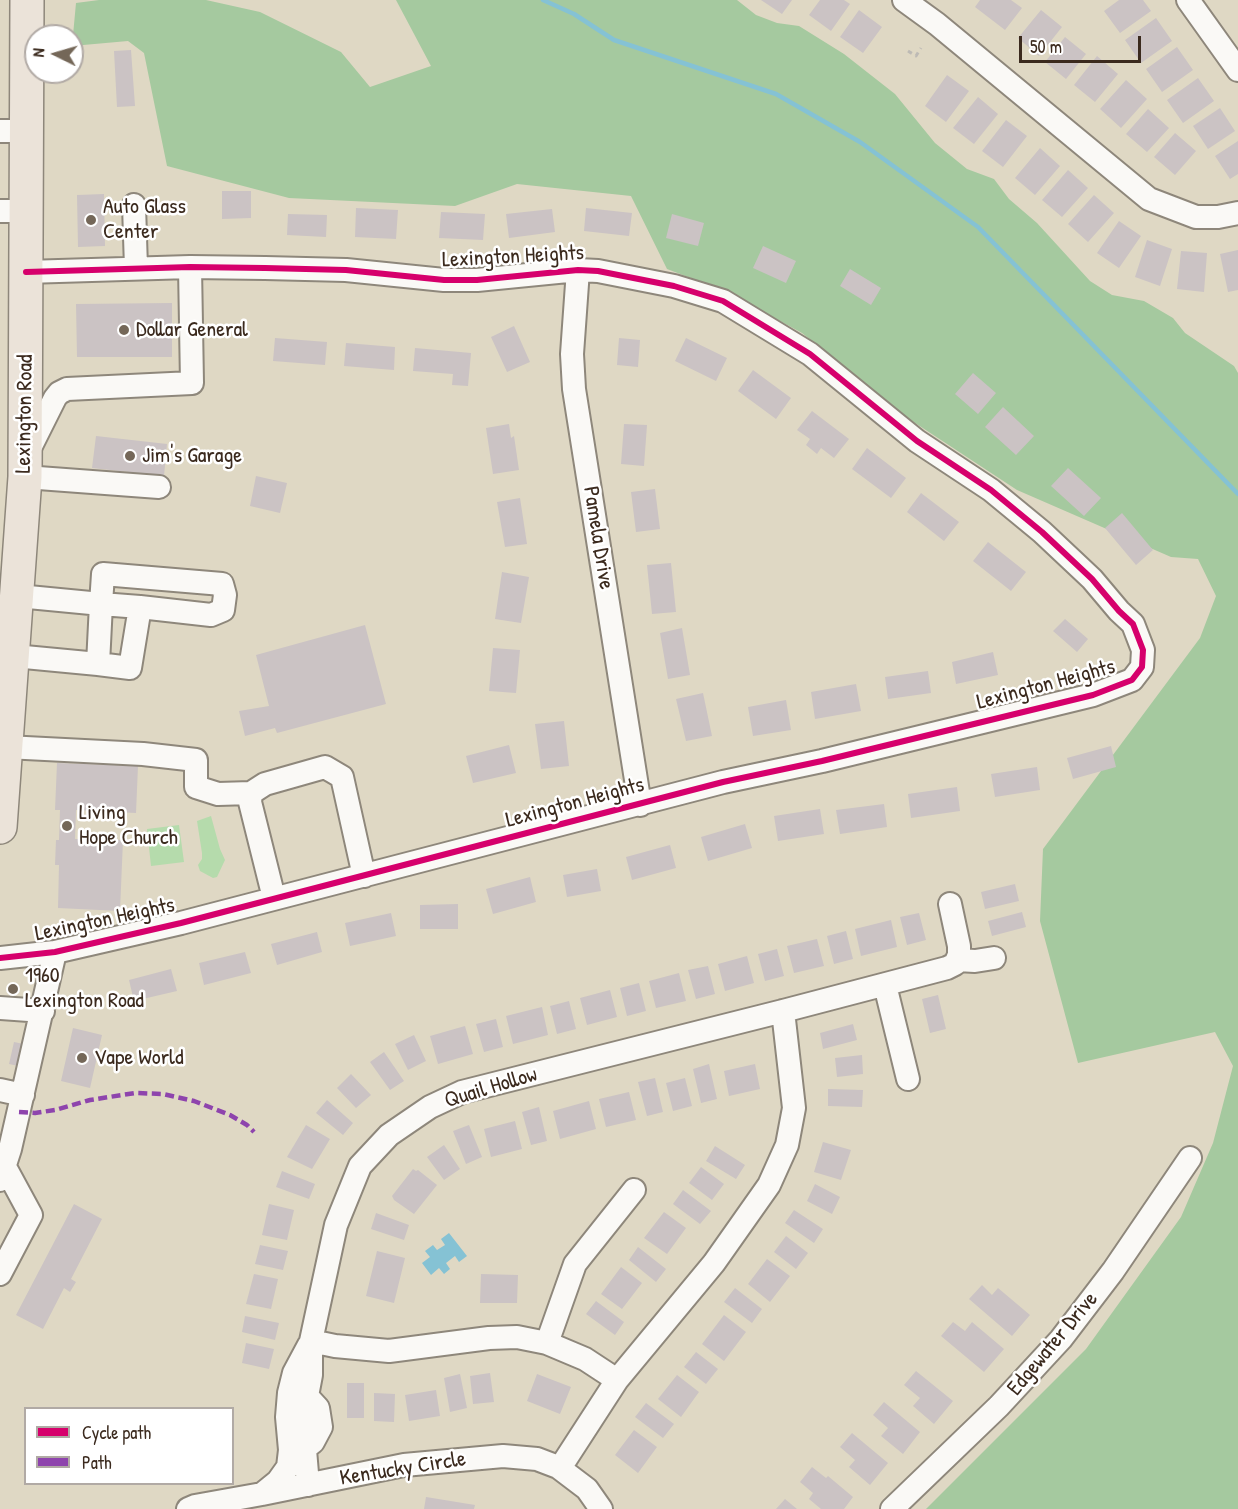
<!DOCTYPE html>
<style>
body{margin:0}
#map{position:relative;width:1238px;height:1509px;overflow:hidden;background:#dfd8c4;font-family:"Patrick Hand",sans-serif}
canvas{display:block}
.legend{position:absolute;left:24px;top:1407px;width:210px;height:78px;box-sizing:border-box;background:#fff;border:2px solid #b1aaa5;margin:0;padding:8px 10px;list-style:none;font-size:18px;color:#3b2a1e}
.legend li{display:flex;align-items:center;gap:12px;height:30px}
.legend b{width:30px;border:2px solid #b1aaa5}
.north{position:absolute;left:24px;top:24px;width:60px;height:60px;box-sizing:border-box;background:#fff;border:2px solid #b1aaa5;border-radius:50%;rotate:275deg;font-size:16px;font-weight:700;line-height:24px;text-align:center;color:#3b2a1e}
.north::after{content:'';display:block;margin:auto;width:21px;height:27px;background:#746758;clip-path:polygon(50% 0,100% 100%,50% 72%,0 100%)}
.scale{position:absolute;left:1019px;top:36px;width:122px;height:27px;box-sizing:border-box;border:3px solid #3b2a1e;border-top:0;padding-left:8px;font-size:18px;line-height:21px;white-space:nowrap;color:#3b2a1e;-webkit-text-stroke:4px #fff;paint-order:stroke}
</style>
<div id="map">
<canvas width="1238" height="1509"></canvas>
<ul class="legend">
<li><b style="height:8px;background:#d6006c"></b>Cycle path</li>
<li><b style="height:8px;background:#8e44ad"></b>Path</li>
</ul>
<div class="north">N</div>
<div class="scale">50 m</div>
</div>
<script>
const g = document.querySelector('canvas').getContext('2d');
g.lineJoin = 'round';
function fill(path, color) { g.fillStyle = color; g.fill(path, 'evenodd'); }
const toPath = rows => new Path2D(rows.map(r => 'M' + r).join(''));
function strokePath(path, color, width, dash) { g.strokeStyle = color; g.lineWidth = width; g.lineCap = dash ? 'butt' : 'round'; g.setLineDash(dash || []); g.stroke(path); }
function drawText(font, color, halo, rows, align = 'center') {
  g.font = font + ' "Patrick Hand",sans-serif'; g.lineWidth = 5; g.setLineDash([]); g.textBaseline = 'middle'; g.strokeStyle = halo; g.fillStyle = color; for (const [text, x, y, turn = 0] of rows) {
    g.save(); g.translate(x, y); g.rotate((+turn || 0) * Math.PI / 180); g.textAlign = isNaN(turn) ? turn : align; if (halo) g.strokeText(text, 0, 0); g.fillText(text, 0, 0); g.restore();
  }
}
fill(toPath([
 [211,816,220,849,225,860,217,877,213,878,200,871,198,865,202,859,202,853,197,821],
 [179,825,184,862,151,866,147,829]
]), '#b5dbac');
fill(toPath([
 [99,0,206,0,260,12,341,52,370,87,431,66,396,0,737,0,756,15,777,23,799,26,844,54,895,94,935,143,967,169,994,179,1009,199,1037,223,1090,281,1112,295,1144,301,1173,318,1185,333,1234,366,1238,373,1238,1509,926,1509,1086,1349,1181,1217,1213,1143,1233,1066,1215,1032,1078,1063,1040,921,1043,849,1200,638,1216,596,1198,559,1171,557,1017,490,906,417,802,333,725,291,667,269,631,196,517,184,455,206,289,198,167,166,144,53,128,41,72,46,76,3]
]), '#a5c99f');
fill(toPath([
 [449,1233,467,1256,459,1262,455,1256,446,1263,450,1269,444,1274,439,1268,431,1275,422,1263,430,1257,425,1251,433,1245,437,1250,445,1245,441,1239]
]), '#85c2d4');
strokePath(toPath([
 [543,0,574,14,614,40,776,94,860,142,978,227,1238,494]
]), '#85c2d4', 4.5);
fill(toPath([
 [761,0,792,0,782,14],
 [820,0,844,0,850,4,831,31,809,15],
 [980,0,1011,0,1022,8,1005,30,975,7],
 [1119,0,1143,0,1151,11,1120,33,1104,11],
 [859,10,882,27,863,53,840,37],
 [1041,10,1062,27,1039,56,1018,38],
 [1156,18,1172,41,1141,63,1125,40],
 [1065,37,1086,54,1066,79,1045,62],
 [1177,47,1193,70,1162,92,1146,69],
 [131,50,135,106,117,107,114,51],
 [1097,56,1118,74,1095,102,1074,85],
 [947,75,969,91,946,122,925,106],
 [1198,78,1214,101,1183,123,1167,100],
 [1126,80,1147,99,1121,128,1100,109],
 [978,97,998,114,974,144,953,128],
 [1220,108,1235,131,1208,149,1193,126],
 [1148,109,1169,128,1147,152,1126,134],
 [1006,120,1027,136,1003,167,982,151],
 [1175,133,1196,151,1175,175,1154,157],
 [1238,141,1238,174,1230,179,1215,156],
 [1040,148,1060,166,1035,195,1015,178],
 [1068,170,1088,188,1062,217,1042,200],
 [222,191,251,191,251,218,222,219],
 [104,194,105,246,78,247,77,195],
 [1094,195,1114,213,1088,242,1068,224],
 [356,208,398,210,396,239,355,237],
 [586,208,632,213,629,236,584,231],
 [552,209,555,232,509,238,506,214],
 [441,212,485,214,483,240,439,238],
 [288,214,327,215,326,237,287,235],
 [672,214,704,223,698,246,666,238],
 [1119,221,1141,236,1119,268,1097,253],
 [1147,240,1172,249,1160,286,1135,277],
 [763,246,796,261,786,283,753,268],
 [1238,250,1238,290,1228,292,1220,254],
 [1181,251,1207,253,1204,292,1177,289],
 [850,269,881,288,871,305,840,286],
 [172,303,172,357,77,357,76,304],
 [514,326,530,362,507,372,491,337],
 [275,338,327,342,325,365,273,361],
 [619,338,640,340,638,367,617,365],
 [686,338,727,358,716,381,675,361],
 [346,343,395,347,394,370,344,366],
 [415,348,471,353,468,386,452,385,453,374,413,371],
 [753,370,791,398,776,419,738,391],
 [973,373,996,393,978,414,955,394],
 [1003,407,1034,436,1016,455,985,427],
 [812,411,849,439,834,458,821,448,817,454,806,445,810,439,797,430],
 [509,424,511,438,514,436,519,470,493,474,486,428],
 [624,424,647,425,644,466,621,464],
 [96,436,167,444,164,476,92,468],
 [867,448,906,478,891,498,852,469],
 [1068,468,1101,498,1084,516,1051,486],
 [256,476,287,483,280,513,250,506],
 [655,489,660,529,636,532,631,492],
 [921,493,959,522,944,541,907,512],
 [520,498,527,544,505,547,497,502],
 [1122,513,1153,550,1136,565,1105,528],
 [988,542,1026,572,1011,591,973,561],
 [671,563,676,612,652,614,647,565],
 [502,572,529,577,521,623,495,619],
 [1065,619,1088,639,1077,652,1053,631],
 [365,625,386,704,277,733,275,728,245,736,239,711,269,706,256,655],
 [682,628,690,675,668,679,660,633],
 [493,648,520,650,516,693,489,691],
 [993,652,998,675,956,684,952,662],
 [928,671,931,693,888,699,885,677],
 [856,684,861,711,815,719,811,692],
 [703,693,712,736,686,741,676,699],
 [786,700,791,730,753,736,748,707],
 [564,721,569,766,541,769,535,724],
 [509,745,516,773,473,783,466,756],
 [1111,746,1116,767,1073,779,1067,758],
 [57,763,138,766,136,813,76,810,75,839,123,840,120,911,58,908,59,865,55,865,56,840,59,840,60,810,55,810],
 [1037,767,1040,790,995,797,991,774],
 [957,787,960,811,911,818,908,794],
 [884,804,887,827,840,834,836,810],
 [820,809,824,834,778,841,774,816],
 [745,824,752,848,708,861,701,837],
 [670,845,676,868,632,880,626,857],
 [597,869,601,891,567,897,563,875],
 [530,877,536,902,493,914,486,889],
 [1015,884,1019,901,985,909,981,892],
 [458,904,458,929,420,929,420,905],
 [1022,912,1026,927,992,936,988,921],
 [391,913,396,936,350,946,345,923],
 [919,913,926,940,907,945,900,917],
 [891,920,897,947,861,956,855,929],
 [846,931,853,959,834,964,827,936],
 [317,932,322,952,277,965,271,944],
 [817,939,824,966,794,973,787,946],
 [777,949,784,976,765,981,758,954],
 [245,952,251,973,204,985,199,963],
 [747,956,754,983,725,991,718,964],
 [708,966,715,994,696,999,688,970],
 [171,969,177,991,134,1001,129,980],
 [679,973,686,1001,656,1008,649,981],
 [639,983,646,1011,627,1016,620,988],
 [610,990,617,1017,587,1025,580,998],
 [938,995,946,1029,930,1033,922,999],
 [569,1001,576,1029,557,1034,550,1006],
 [542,1007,548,1035,513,1044,506,1016],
 [496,1019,503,1047,484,1052,476,1024],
 [853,1024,857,1040,823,1049,820,1033],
 [465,1026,473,1054,438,1064,430,1036],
 [73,1028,102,1035,90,1088,61,1081],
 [414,1035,426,1061,408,1070,395,1044],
 [14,1042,33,1046,28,1068,9,1064],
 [384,1052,404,1081,390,1090,370,1062],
 [862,1055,863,1074,837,1077,835,1058],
 [709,1064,717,1099,701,1103,693,1069],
 [755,1064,760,1089,729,1096,724,1071],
 [351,1074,371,1095,356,1108,337,1088],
 [655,1078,663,1112,647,1116,638,1082],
 [685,1078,692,1106,673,1111,666,1083],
 [828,1089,863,1090,862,1107,828,1106],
 [629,1092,636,1120,606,1127,599,1099],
 [327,1100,353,1123,343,1135,316,1113],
 [589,1101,596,1129,560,1139,553,1111],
 [539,1107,547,1141,531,1145,522,1112],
 [515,1121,522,1149,491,1157,484,1129],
 [306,1125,330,1139,312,1169,287,1157],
 [469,1125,482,1157,466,1164,453,1131],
 [823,1142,851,1150,841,1180,814,1172],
 [444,1145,460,1169,444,1180,427,1157],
 [715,1146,745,1165,736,1179,706,1161],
 [701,1167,724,1184,712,1200,689,1183],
 [413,1169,416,1171,418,1170,437,1185,414,1214,394,1200,392,1196],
 [282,1171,315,1184,309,1199,276,1187],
 [815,1184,840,1197,832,1214,807,1201],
 [683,1190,711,1211,700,1224,673,1204],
 [74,1204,102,1219,71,1279,76,1282,70,1292,64,1288,43,1329,16,1315],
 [269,1204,294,1210,287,1240,262,1235],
 [794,1210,823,1229,814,1243,785,1223],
 [664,1212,686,1228,667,1254,644,1238],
 [376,1213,409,1225,404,1240,371,1229],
 [786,1236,808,1253,796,1269,774,1252],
 [260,1245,288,1251,283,1270,255,1264],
 [638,1247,666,1269,656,1282,629,1260],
 [377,1251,405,1258,394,1303,366,1296],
 [767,1259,790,1276,770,1302,748,1284],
 [621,1267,642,1283,622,1309,601,1294],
 [254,1274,278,1279,271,1309,246,1304],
 [481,1274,518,1275,517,1303,480,1303],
 [982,1285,992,1295,998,1288,1030,1315,1012,1336,969,1299],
 [735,1288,762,1309,752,1323,724,1302],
 [596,1301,624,1322,615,1335,586,1314],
 [724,1315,746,1332,724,1361,702,1344],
 [245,1316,279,1323,275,1340,242,1332],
 [953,1322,965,1331,972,1322,1004,1349,984,1372,941,1336],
 [246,1343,274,1349,269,1369,242,1363],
 [696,1352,718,1369,706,1384,684,1367],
 [916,1371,953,1401,934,1424,913,1406,920,1398,904,1385],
 [490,1373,494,1402,473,1404,470,1376],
 [460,1374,467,1408,450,1412,444,1378],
 [537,1374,571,1387,560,1414,527,1401],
 [677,1375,699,1392,681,1417,658,1399],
 [347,1383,364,1383,364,1418,347,1418],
 [436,1390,440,1416,409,1421,405,1395],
 [374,1393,395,1394,394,1422,374,1421],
 [884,1402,920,1432,903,1454,881,1436,888,1428,873,1415],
 [646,1403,674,1424,663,1438,635,1417],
 [634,1430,657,1447,638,1473,615,1455],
 [852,1433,888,1463,870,1485,849,1467,855,1460,840,1447],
 [812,1467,826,1478,828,1476,853,1497,844,1509,821,1509,809,1499,813,1493,800,1482],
 [426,1497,475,1505,474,1509,424,1509],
 [785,1499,797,1509,776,1509]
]), '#cbc3c4');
const minor = toPath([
 [904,0,937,24,1149,199,1196,217,1218,217,1238,213],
 [1188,0,1238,70],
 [0,131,27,131],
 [134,205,136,268],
 [0,211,27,211],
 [578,270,572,354,574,389,640,805],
 [28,452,55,398,59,393,67,389,192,383,190,267],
 [25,477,159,487],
 [14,656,98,664,101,604,103,574,222,584,225,595,223,610,211,615,140,607,101,604,18,596],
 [98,664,130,668,140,607],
 [6,747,143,754,196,760,196,787,218,794,251,793],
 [274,898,250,802,251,793,265,784,325,767,342,777,364,876],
 [0,958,55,952,181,923,723,782,822,761,1093,695,1132,680,1142,667,1143,650,1133,624,1119,611,1092,579,1042,532,991,490,917,441,810,354,723,301,674,286,598,271,578,270,477,280,444,280,346,270,265,268,190,267,26,272],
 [957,960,975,961,994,958],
 [885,985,908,1079],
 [0,1008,43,1011],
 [0,1090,23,1095],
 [0,1180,10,1149,55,952],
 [0,1274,31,1215,5,1167],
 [311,1341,335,1346,389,1351,489,1338,517,1337,547,1343,585,1359,617,1380,560,1468],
 [547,1343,575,1264,634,1190],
 [617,1380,714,1263,769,1185,787,1145,794,1108,783,1011],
 [299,1449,304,1449,313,1442,321,1427,318,1408,306,1395,300,1394],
 [308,1485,304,1438,304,1412,311,1375,311,1341,336,1225,360,1166,389,1135,430,1107,462,1092,783,1011,947,968,955,964,959,955,959,946,950,904],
 [262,1494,278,1481,288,1467,290,1450,287,1417,289,1393,294,1373,309,1345],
 [188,1509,195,1506,262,1494,404,1465,503,1456,537,1459,558,1467,587,1489,601,1509],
 [892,1509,999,1406,1061,1339,1113,1271,1190,1158]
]);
const highway = toPath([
 [0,827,25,477,27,0]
]);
strokePath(minor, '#8e877b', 26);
strokePath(highway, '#8e877b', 36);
strokePath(toPath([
 [908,51,916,56,921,48]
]), '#bdbab5', 3, [4.5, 4.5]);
strokePath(minor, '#faf9f6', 22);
strokePath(highway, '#ebe3d9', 33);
strokePath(toPath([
 [19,1112,35,1113,55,1110,90,1100,135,1093,163,1094,194,1101,230,1115,247,1125,254,1132]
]), '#8e44ad', 4.5, [9, 4.5]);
strokePath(toPath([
 [0,958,55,952,181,923,723,782,822,761,1093,695,1132,680,1142,667,1143,650,1133,624,1119,611,1092,579,1042,532,991,490,917,441,810,354,723,301,674,286,598,271,578,270,477,280,444,280,346,270,265,268,190,267,26,272]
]), '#d6006c', 6);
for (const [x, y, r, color] of [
 [91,220,6,"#746758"],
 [124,330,6,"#746758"],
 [130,456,6,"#746758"],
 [67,826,6,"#746758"],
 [13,989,6,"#746758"],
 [82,1058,6,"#746758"]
]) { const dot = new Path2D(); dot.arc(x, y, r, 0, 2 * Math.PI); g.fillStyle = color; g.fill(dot); strokePath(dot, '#fff', 2); }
drawText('22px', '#3b2a1e', '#fff', [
 ["Auto Glass",103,207],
 ["Center",103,232],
 ["Dollar General",136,330],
 ["Jim's Garage",142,456],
 ["Living",79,813],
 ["Hope Church",79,838],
 ["1960",25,976],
 ["Lexington Road",25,1001],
 ["Vape World",94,1058]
], 'left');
drawText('22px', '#3b2a1e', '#fff', [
 ["Lexington Heights",513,257,-3],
 ["Lexington Road",25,414,-89],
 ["Pamela Drive",598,538,81],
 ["Lexington Heights",1046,685,-15],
 ["Lexington Heights",575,803,-15],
 ["Lexington Heights",105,920,-12],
 ["Quail Hollow",491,1088,-17],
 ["Edgewater Drive",1053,1344,-50],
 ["Kentucky Circle",403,1469,-9]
]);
</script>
